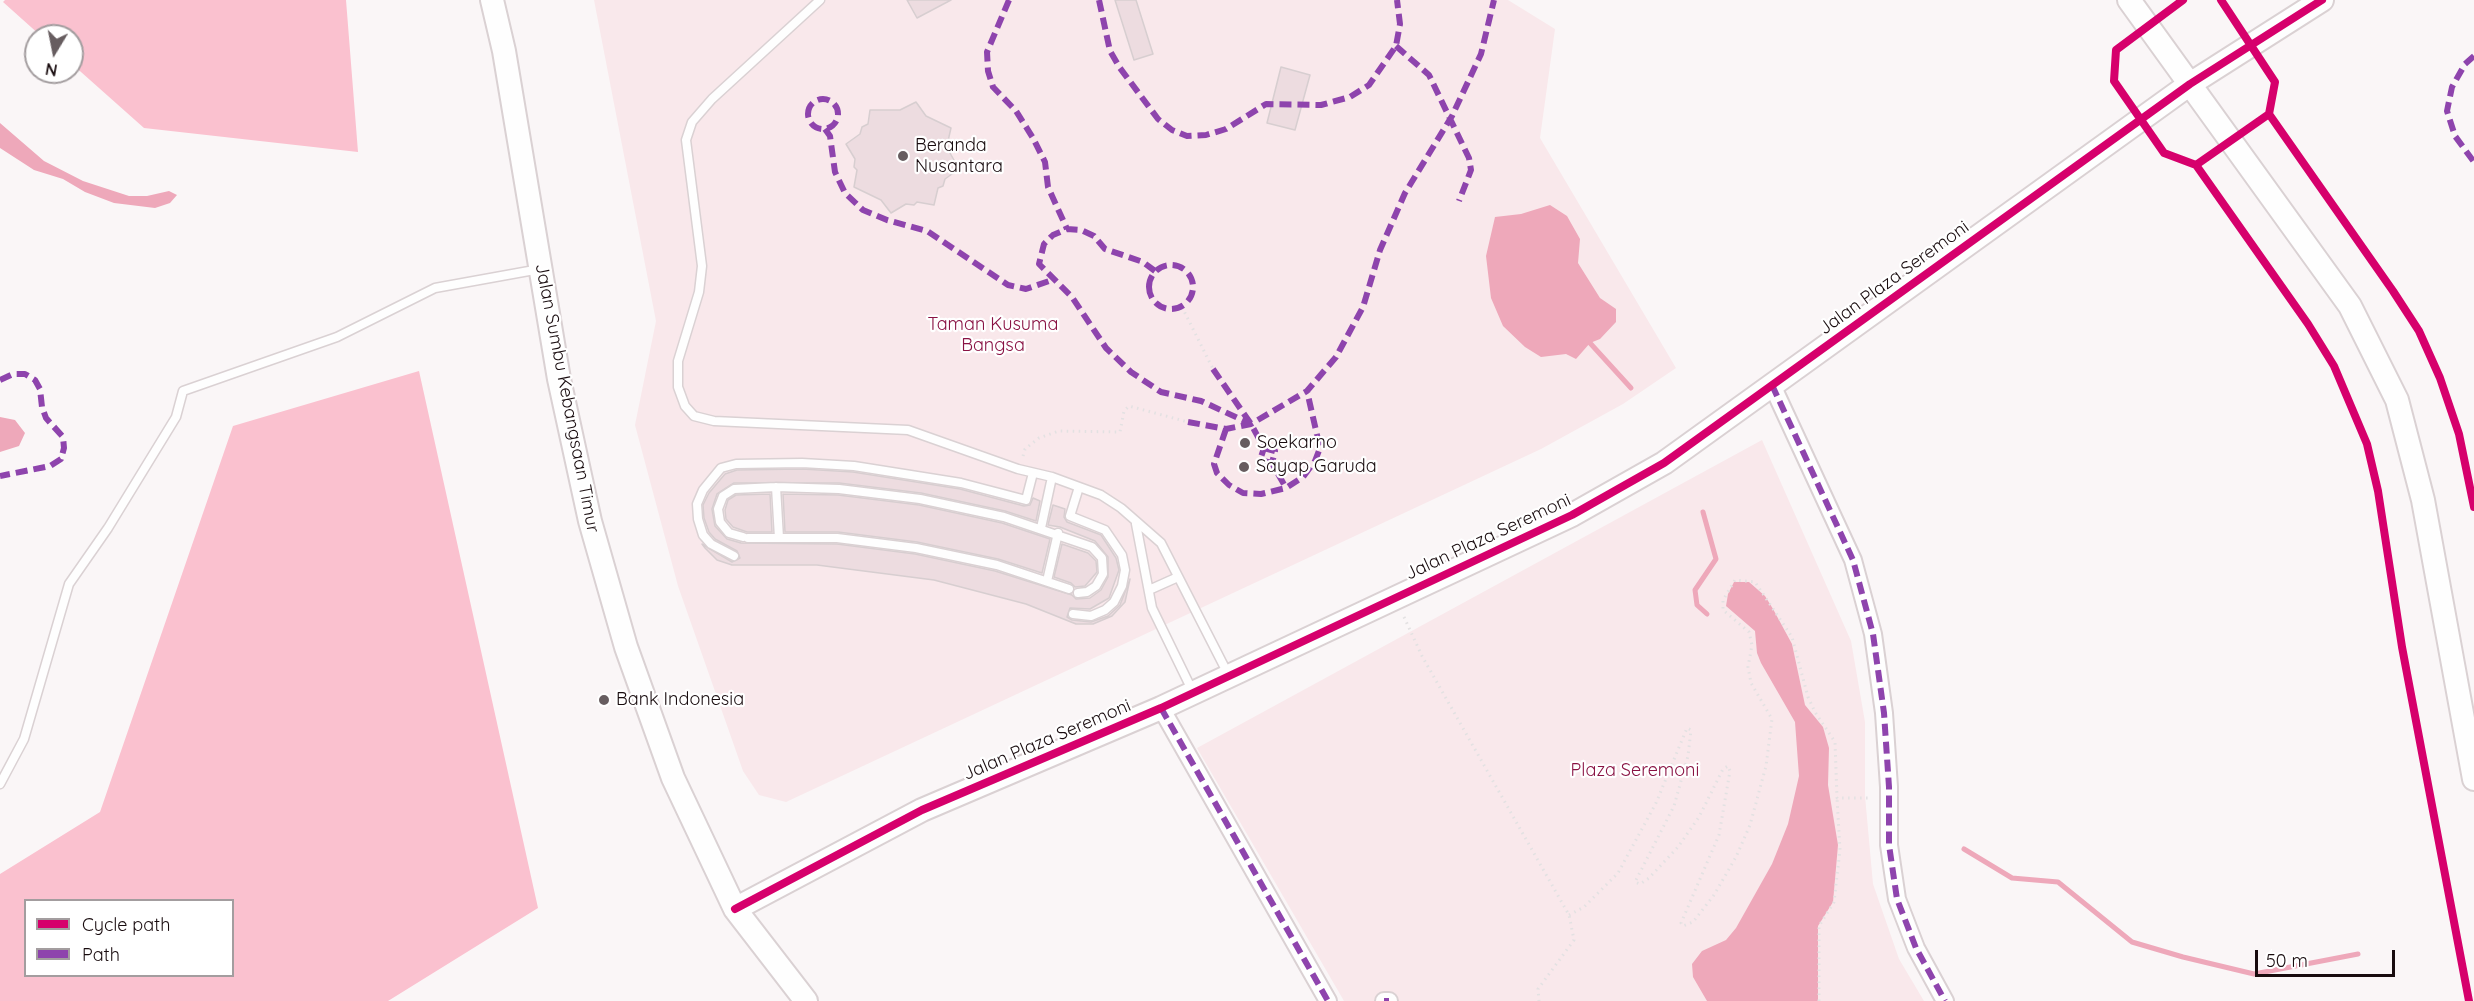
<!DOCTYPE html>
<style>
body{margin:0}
#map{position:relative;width:2474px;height:1001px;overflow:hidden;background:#faf6f7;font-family:Quicksand,sans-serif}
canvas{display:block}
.legend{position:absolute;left:24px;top:899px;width:210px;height:78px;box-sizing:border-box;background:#fff;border:2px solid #a39d9f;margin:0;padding:8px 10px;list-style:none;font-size:18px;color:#180b0e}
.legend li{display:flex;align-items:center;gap:12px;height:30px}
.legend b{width:30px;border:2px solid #a39d9f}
.north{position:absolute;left:24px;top:24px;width:60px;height:60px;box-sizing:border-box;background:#fff;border:2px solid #a39d9f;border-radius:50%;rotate:190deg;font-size:16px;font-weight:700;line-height:24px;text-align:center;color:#180b0e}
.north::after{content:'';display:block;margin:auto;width:21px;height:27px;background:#675d60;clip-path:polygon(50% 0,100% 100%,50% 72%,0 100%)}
.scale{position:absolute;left:2255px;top:950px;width:140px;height:27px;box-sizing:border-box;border:3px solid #180b0e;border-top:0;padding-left:8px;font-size:18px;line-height:21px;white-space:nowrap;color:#180b0e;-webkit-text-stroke:4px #fff;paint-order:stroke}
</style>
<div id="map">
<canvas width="2474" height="1001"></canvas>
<ul class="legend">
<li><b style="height:8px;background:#d6006c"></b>Cycle path</li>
<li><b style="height:8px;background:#8e44ad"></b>Path</li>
</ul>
<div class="north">N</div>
<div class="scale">50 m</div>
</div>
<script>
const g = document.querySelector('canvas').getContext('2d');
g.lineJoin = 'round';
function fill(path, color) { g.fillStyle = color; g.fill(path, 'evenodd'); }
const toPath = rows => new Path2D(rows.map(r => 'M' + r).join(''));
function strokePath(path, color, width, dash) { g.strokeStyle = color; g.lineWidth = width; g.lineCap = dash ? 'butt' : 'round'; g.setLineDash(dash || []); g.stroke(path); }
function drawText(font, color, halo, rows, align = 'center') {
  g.font = font + ' Quicksand,sans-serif'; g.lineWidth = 4.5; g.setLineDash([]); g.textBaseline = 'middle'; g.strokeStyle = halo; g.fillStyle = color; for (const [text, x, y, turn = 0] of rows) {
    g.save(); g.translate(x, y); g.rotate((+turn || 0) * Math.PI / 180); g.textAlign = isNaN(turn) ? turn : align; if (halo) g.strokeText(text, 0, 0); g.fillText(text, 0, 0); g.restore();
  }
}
fill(toPath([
 [594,0,1508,0,1555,29,1540,138,1676,368,1623,404,1541,449,786,802,759,795,743,771,678,586,635,425,656,321],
 [1762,440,1851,641,1865,722,1865,796,1873,884,1899,959,1924,1001,1344,1001,1197,748]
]), '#f9e8eb');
fill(toPath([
 [5,0,346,0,358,152,144,128,72,64,72,36,41,36,3,2],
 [419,371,538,908,388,1001,0,1001,0,874,100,812,233,426],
 [26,900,232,900,232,976,26,976]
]), '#fac1cf');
fill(toPath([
 [0,123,44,161,83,181,129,196,147,196,169,191,177,195,170,203,155,208,114,203,85,192,63,179,34,170,0,148],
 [1550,205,1567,216,1580,239,1578,263,1600,298,1616,309,1616,322,1600,339,1590,343,1576,359,1566,354,1541,357,1525,347,1503,326,1491,298,1486,256,1495,217,1521,214],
 [0,417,15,420,25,433,19,446,0,452],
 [1734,582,1749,582,1765,596,1773,609,1792,644,1805,705,1823,727,1829,748,1828,785,1838,845,1833,902,1818,926,1818,1001,1707,1001,1693,977,1692,964,1702,951,1726,940,1736,928,1772,864,1788,824,1799,776,1795,722,1761,663,1757,653,1755,631,1726,606,1728,594]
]), '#eea8ba');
strokePath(toPath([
 [1590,343,1631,388],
 [1703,512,1716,559,1695,590,1697,605,1707,614],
 [1964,849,2012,878,2058,882,2132,942,2183,957,2254,974,2358,954]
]), '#eea8ba', 5);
const building = toPath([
 [907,0,951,0,917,18,907,0],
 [1115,0,1136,0,1153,54,1134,60,1115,0],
 [1281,67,1310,75,1295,130,1267,123,1281,67],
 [916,102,926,116,951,128,948,141,952,147,950,153,959,169,945,179,943,186,938,188,934,205,917,202,914,205,906,204,891,213,881,200,854,187,857,170,854,167,855,159,846,144,860,134,862,127,868,124,870,110,900,110,916,102],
 [802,469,853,472,960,489,1024,506,1030,505,1033,498,1040,501,1036,521,1005,511,921,493,839,483,734,483,717,494,712,509,715,526,727,539,741,543,837,544,915,554,995,571,1072,595,1076,599,1090,598,1101,590,1108,577,1108,557,1095,541,1060,527,1048,525,1053,505,1065,509,1064,517,1067,522,1101,535,1116,558,1119,570,1109,598,1090,609,1070,608,1067,617,1072,620,1091,622,1108,616,1120,605,1130,579,1125,602,1112,616,1093,624,1076,624,1026,604,934,580,817,565,732,565,717,560,705,548,702,544,732,562,740,558,737,551,715,539,709,532,704,518,703,505,709,493,725,474,737,470,802,469],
 [770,494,772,532,747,532,733,527,726,519,725,510,728,500,736,495,770,494],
 [783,494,838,495,919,505,1002,523,1050,539,1042,573,998,559,917,542,838,532,785,532,783,494],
 [1062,544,1088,553,1096,561,1097,572,1085,586,1075,587,1071,583,1054,577,1062,544]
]);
fill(building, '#eddce0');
strokePath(building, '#d7ced0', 1.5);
const lane = toPath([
 [820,0,712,99,692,122,686,140,702,266,699,292,678,361,678,387,685,406,694,416,714,421,908,430,1018,469,1052,477,1101,495,1121,508,1161,543,1228,674],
 [776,487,779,538],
 [1136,524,1152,608,1193,692],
 [1041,528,1052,477],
 [743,537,729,533,720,522,718,509,723,496,734,489,776,487,839,489,920,499,1004,517,1092,547,1102,558,1103,574,1096,586,1087,592,1078,593],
 [748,538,837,538,916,548,997,565,1069,589],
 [734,556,711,544,703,535,698,519,697,504,703,490,721,468,736,464,802,463,854,466,961,483,1026,500,1033,473],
 [1047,581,1058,533],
 [1149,590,1178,577],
 [1073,614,1091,616,1105,610,1114,602,1122,586,1125,570,1122,555,1105,530,1070,516,1079,487],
 [0,784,24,739,69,584,108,528,176,417,183,391,337,337,435,288,540,269]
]);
const street = toPath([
 [1772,385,1853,560,1873,634,1884,713,1889,787,1889,845,1897,899,1916,948,1945,1001],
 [1161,708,1328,1001],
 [1384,1001,1389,1001]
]);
const secondary = toPath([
 [492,0,504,51,559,379,590,521,626,647,673,778,735,909,806,1001],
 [2129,0,2350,306,2397,400,2423,500,2474,779],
 [735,909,922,810,1161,708,1572,515,1664,463,2190,84,2322,0]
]);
strokePath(lane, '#dad1d3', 11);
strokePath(street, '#dad1d3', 20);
strokePath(secondary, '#dad1d3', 26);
strokePath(toPath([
 [1182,307,1213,369],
 [1023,456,1025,449,1039,438,1059,431,1120,432,1124,411,1129,406,1188,422],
 [1404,617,1422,656,1569,915,1574,940,1538,989,1539,1001],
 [1569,915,1584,907,1618,873,1656,803,1687,728,1691,730,1688,756,1674,806,1635,882,1640,884,1649,878,1678,847,1699,817,1723,769,1728,766,1730,771,1719,835,1681,923,1683,926,1693,922,1714,895,1736,857,1750,825,1766,766,1772,719,1751,683,1748,667,1752,645,1749,632,1723,610,1723,600,1735,580,1755,582,1792,637,1808,697,1815,712,1835,742,1837,798,1872,798],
 [1819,1001,1819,926,1834,902,1840,850,1837,798]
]), '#e3e1e2', 3, [1.5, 4.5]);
strokePath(lane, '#fefefe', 8);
strokePath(street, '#fefefe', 16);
strokePath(secondary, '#fefefe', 22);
strokePath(toPath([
 [1009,0,987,52,988,71,993,87,1016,111,1033,138,1045,162,1048,187,1067,229],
 [1099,0,1110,51,1120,68,1158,119,1172,130,1187,136,1206,135,1226,129,1266,104,1321,105,1350,97,1369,85,1396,46,1400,24,1397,0],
 [1396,46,1429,75,1469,158,1471,170,1459,201],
 [2474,56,2465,64,2452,87,2447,111,2455,136,2474,162],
 '808 114a15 15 0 1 1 30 0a15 15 0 1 1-30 0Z',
 [825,129,830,136,835,172,845,193,863,210,887,220,927,231,1008,285,1026,289,1055,279],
 '1149 287a22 22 0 1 1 44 0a22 22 0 1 1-44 0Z',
 [1155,271,1143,262,1105,249,1094,236,1081,230,1067,229,1053,235,1044,244,1039,264,1072,297,1106,348,1131,372,1161,392,1201,401,1251,424],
 [1213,369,1251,424,1264,448,1260,460,1272,463],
 [0,380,13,374,25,374,35,380,40,389,42,407,46,418,63,437,64,448,61,459,50,466,0,476],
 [1772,385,1853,560,1873,634,1884,713,1889,787,1889,845,1897,899,1916,948,1945,1001],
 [1188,422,1226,429,1251,424,1307,391,1336,357,1363,307,1380,250,1405,193,1452,116,1481,54,1494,0],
 [1226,429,1214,464,1217,473,1229,485,1243,493,1261,494,1286,488,1303,477,1315,461,1320,448,1307,391],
 [1264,448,1275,451,1272,463,1286,488],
 [1161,708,1328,1001],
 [1384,1001,1389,1001]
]), '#8e44ad', 6, [12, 6]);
strokePath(toPath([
 [2183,0,2116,50,2114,81,2164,153,2196,165,2269,114,2275,82,2221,0],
 [2269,114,2393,291,2419,331,2440,378,2459,434,2474,507],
 [2196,165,2308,324,2334,366,2367,444,2378,491,2402,647,2469,1001],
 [735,909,922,810,1161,708,1572,515,1664,463,2190,84,2322,0]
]), '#d6006c', 8);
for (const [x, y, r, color] of [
 [903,156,6,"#675d60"],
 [1245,443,6,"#675d60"],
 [1244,467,6,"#675d60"],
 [604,700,6,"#675d60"]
]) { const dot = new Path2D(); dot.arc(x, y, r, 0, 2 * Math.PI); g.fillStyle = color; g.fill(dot); strokePath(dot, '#fff', 2); }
drawText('18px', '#180b0e', '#fff', [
 ["Beranda",915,146],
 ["Nusantara",915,167],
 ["Soekarno",1257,443],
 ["Sayap Garuda",1256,467],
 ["Bank Indonesia",616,700]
], 'left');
drawText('18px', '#180b0e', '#fff', [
 ["Jalan Plaza Seremoni",1894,278,-36],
 ["Jalan Sumbu Kebangsaan Timur",567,398,79],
 ["Jalan Plaza Seremoni",1488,537,-25],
 ["Jalan Plaza Seremoni",1047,740,-23]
]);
drawText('18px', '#891243', '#fff', [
 ["Taman Kusuma",993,325],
 ["Bangsa",993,346],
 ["Plaza Seremoni",1635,771]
]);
</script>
